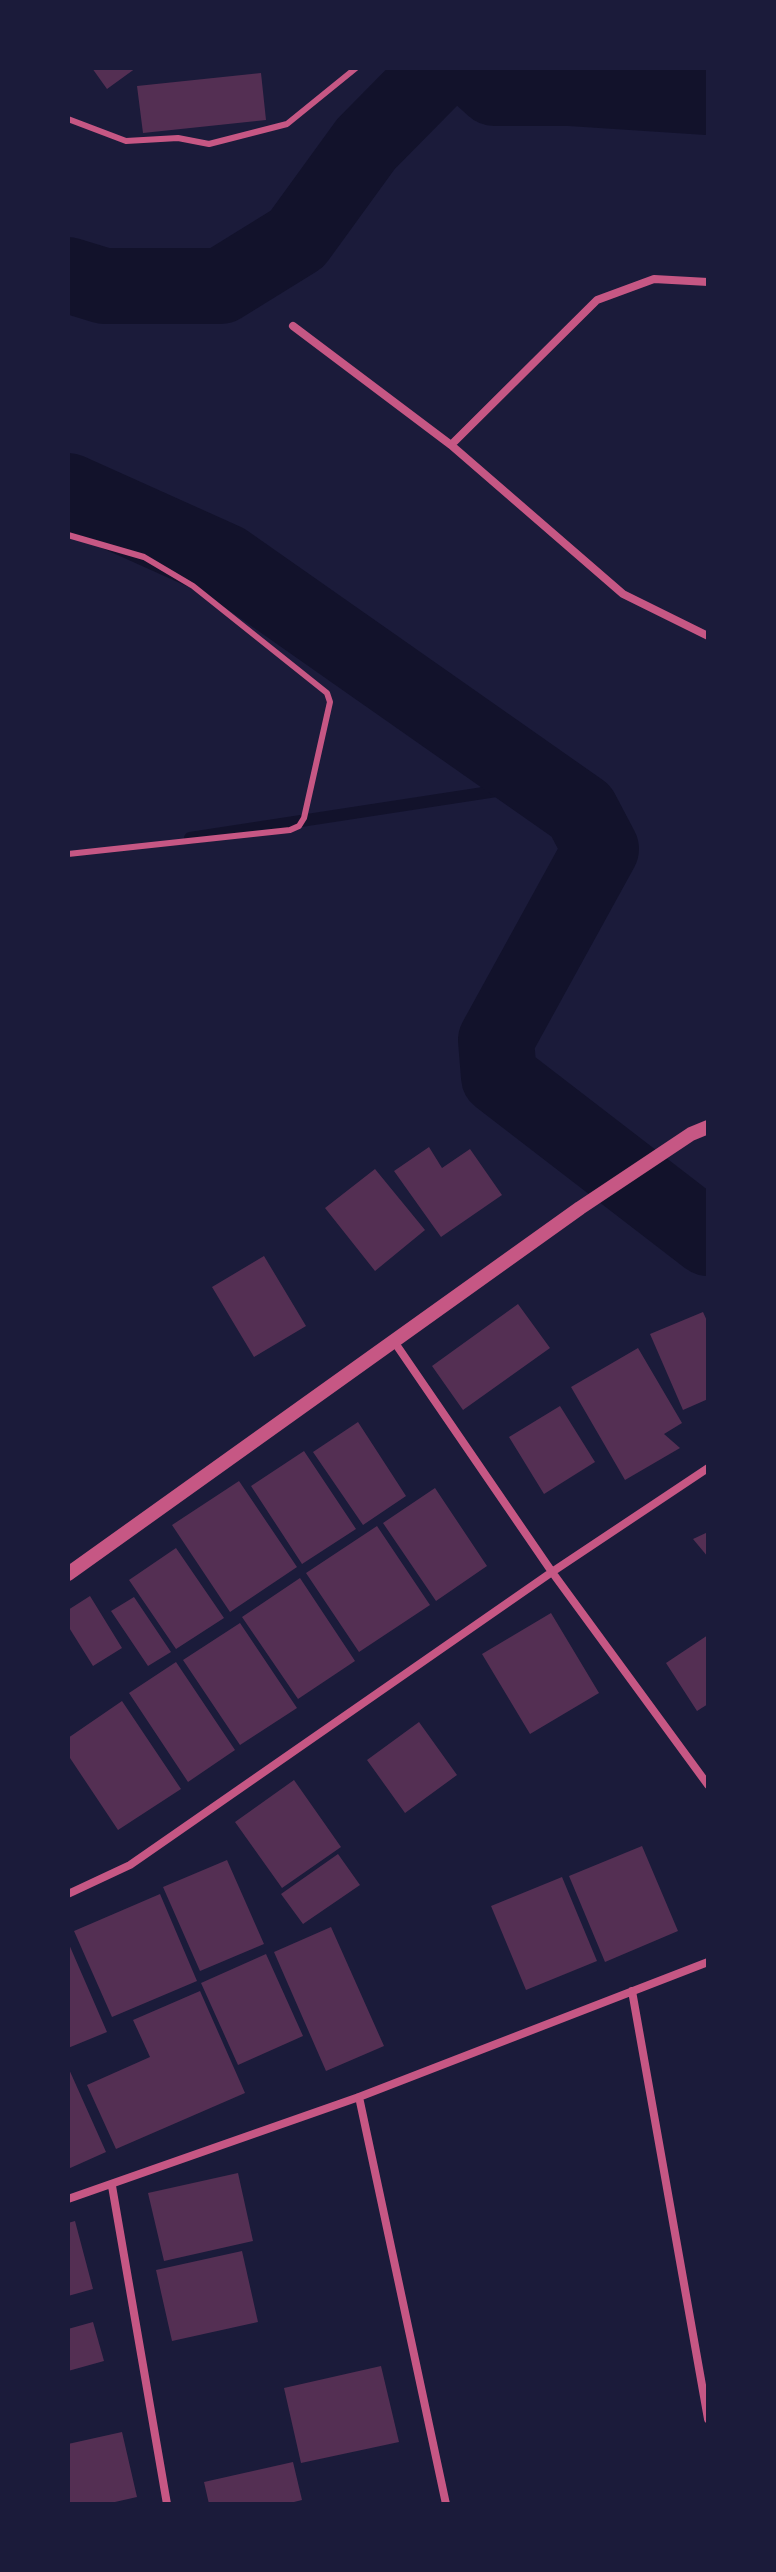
<!DOCTYPE html>
<style>
body{margin:0}
#map{position:relative;width:776px;height:2572px;overflow:hidden;background:#1b1b3a;font-family:"Exo 2",sans-serif}
canvas{display:block}
.frame{position:absolute;inset:0;border:70px solid #1b1b3a;pointer-events:none}
</style>
<div id="map">
<canvas width="776" height="2572"></canvas>
<div class="frame"></div>
</div>
<script>
const g = document.querySelector('canvas').getContext('2d');
g.lineJoin = 'round';
const toPath = rows => new Path2D(rows.map(r => 'M' + r).join(''));
function strokePath(path, color, width, dash) { g.strokeStyle = color; g.lineWidth = width; g.lineCap = dash ? 'butt' : 'round'; g.setLineDash(dash || []); g.stroke(path); }
function fill(path, color) { g.fillStyle = color; g.fill(path, 'evenodd'); }
strokePath(toPath([
 [190,838,542,784]
]), '#12122b', 12);
strokePath(toPath([
 [472,68,494,88,571,88,708,97],
 [68,275,104,286,221,286,297,239,366,144,441,68],
 [68,491,226,562,581,811,601,849,496,1040,499,1077,708,1238]
]), '#12122b', 76);
fill(toPath([
 [92,68,136,68,107,89],
 [261,73,266,120,143,133,137,86],
 [429,1147,442,1168,470,1149,502,1195,441,1237,394,1171],
 [375,1169,425,1230,375,1271,325,1208],
 [264,1256,306,1326,254,1357,212,1287],
 [518,1304,550,1348,463,1410,432,1366],
 [703,1312,708,1323,708,1399,683,1410,650,1334],
 [638,1348,682,1423,664,1434,680,1448,625,1480,571,1387],
 [560,1406,595,1462,544,1494,509,1437],
 [358,1422,406,1496,363,1525,313,1452],
 [304,1451,356,1529,302,1564,251,1486],
 [239,1481,297,1567,230,1612,172,1525],
 [435,1488,487,1566,436,1601,383,1523],
 [377,1526,430,1605,359,1652,306,1573],
 [708,1532,708,1557,693,1539],
 [176,1548,224,1618,176,1649,129,1580],
 [300,1578,355,1661,298,1699,242,1617],
 [90,1596,122,1648,93,1666,68,1626,68,1610],
 [134,1597,171,1652,148,1666,111,1611],
 [551,1613,599,1693,530,1734,482,1654],
 [240,1623,297,1708,240,1745,183,1660],
 [708,1635,708,1704,697,1711,666,1663],
 [176,1662,235,1750,188,1782,129,1693],
 [122,1701,181,1789,118,1830,68,1755,68,1738],
 [419,1722,457,1775,405,1813,367,1760],
 [294,1780,341,1847,282,1888,235,1822],
 [642,1846,678,1931,605,1962,569,1876],
 [338,1854,360,1885,303,1924,281,1894],
 [227,1860,264,1944,200,1971,163,1887],
 [562,1877,597,1961,526,1990,491,1906],
 [160,1894,197,1981,112,2017,74,1931],
 [331,1927,384,2046,326,2071,274,1952],
 [68,1942,107,2032,68,2048],
 [266,1954,303,2036,238,2065,201,1983],
 [200,1991,245,2093,116,2149,87,2085,150,2057,133,2020],
 [68,2067,106,2152,68,2169],
 [238,2173,253,2241,164,2261,148,2193],
 [75,2221,93,2289,68,2296,68,2223],
 [242,2251,258,2322,172,2341,156,2270],
 [93,2322,104,2361,68,2371,68,2329],
 [381,2366,399,2442,301,2463,284,2388],
 [122,2432,137,2497,106,2504,68,2504,68,2444],
 [293,2462,302,2500,286,2504,209,2504,204,2482]
]), '#542f53');
strokePath(toPath([
 [68,119,126,141,178,138,209,144,287,124,356,68],
 [68,535,144,557,193,586,327,693,330,702,304,818,299,826,290,830,68,854]
]), '#c65784', 6);
strokePath(toPath([
 [293,326,451,445,623,594,708,636],
 [451,445,597,300,654,279,708,282],
 [393,1340,552,1572,708,1785],
 [68,1894,130,1865,552,1572,708,1468],
 [632,1991,708,2419],
 [359,2097,446,2504],
 [112,2186,167,2504],
 [68,2199,359,2097,708,1962]
]), '#c65784', 8);
strokePath(toPath([
 [68,1574,580,1208,691,1134,708,1127]
]), '#c65784', 14);
</script>
